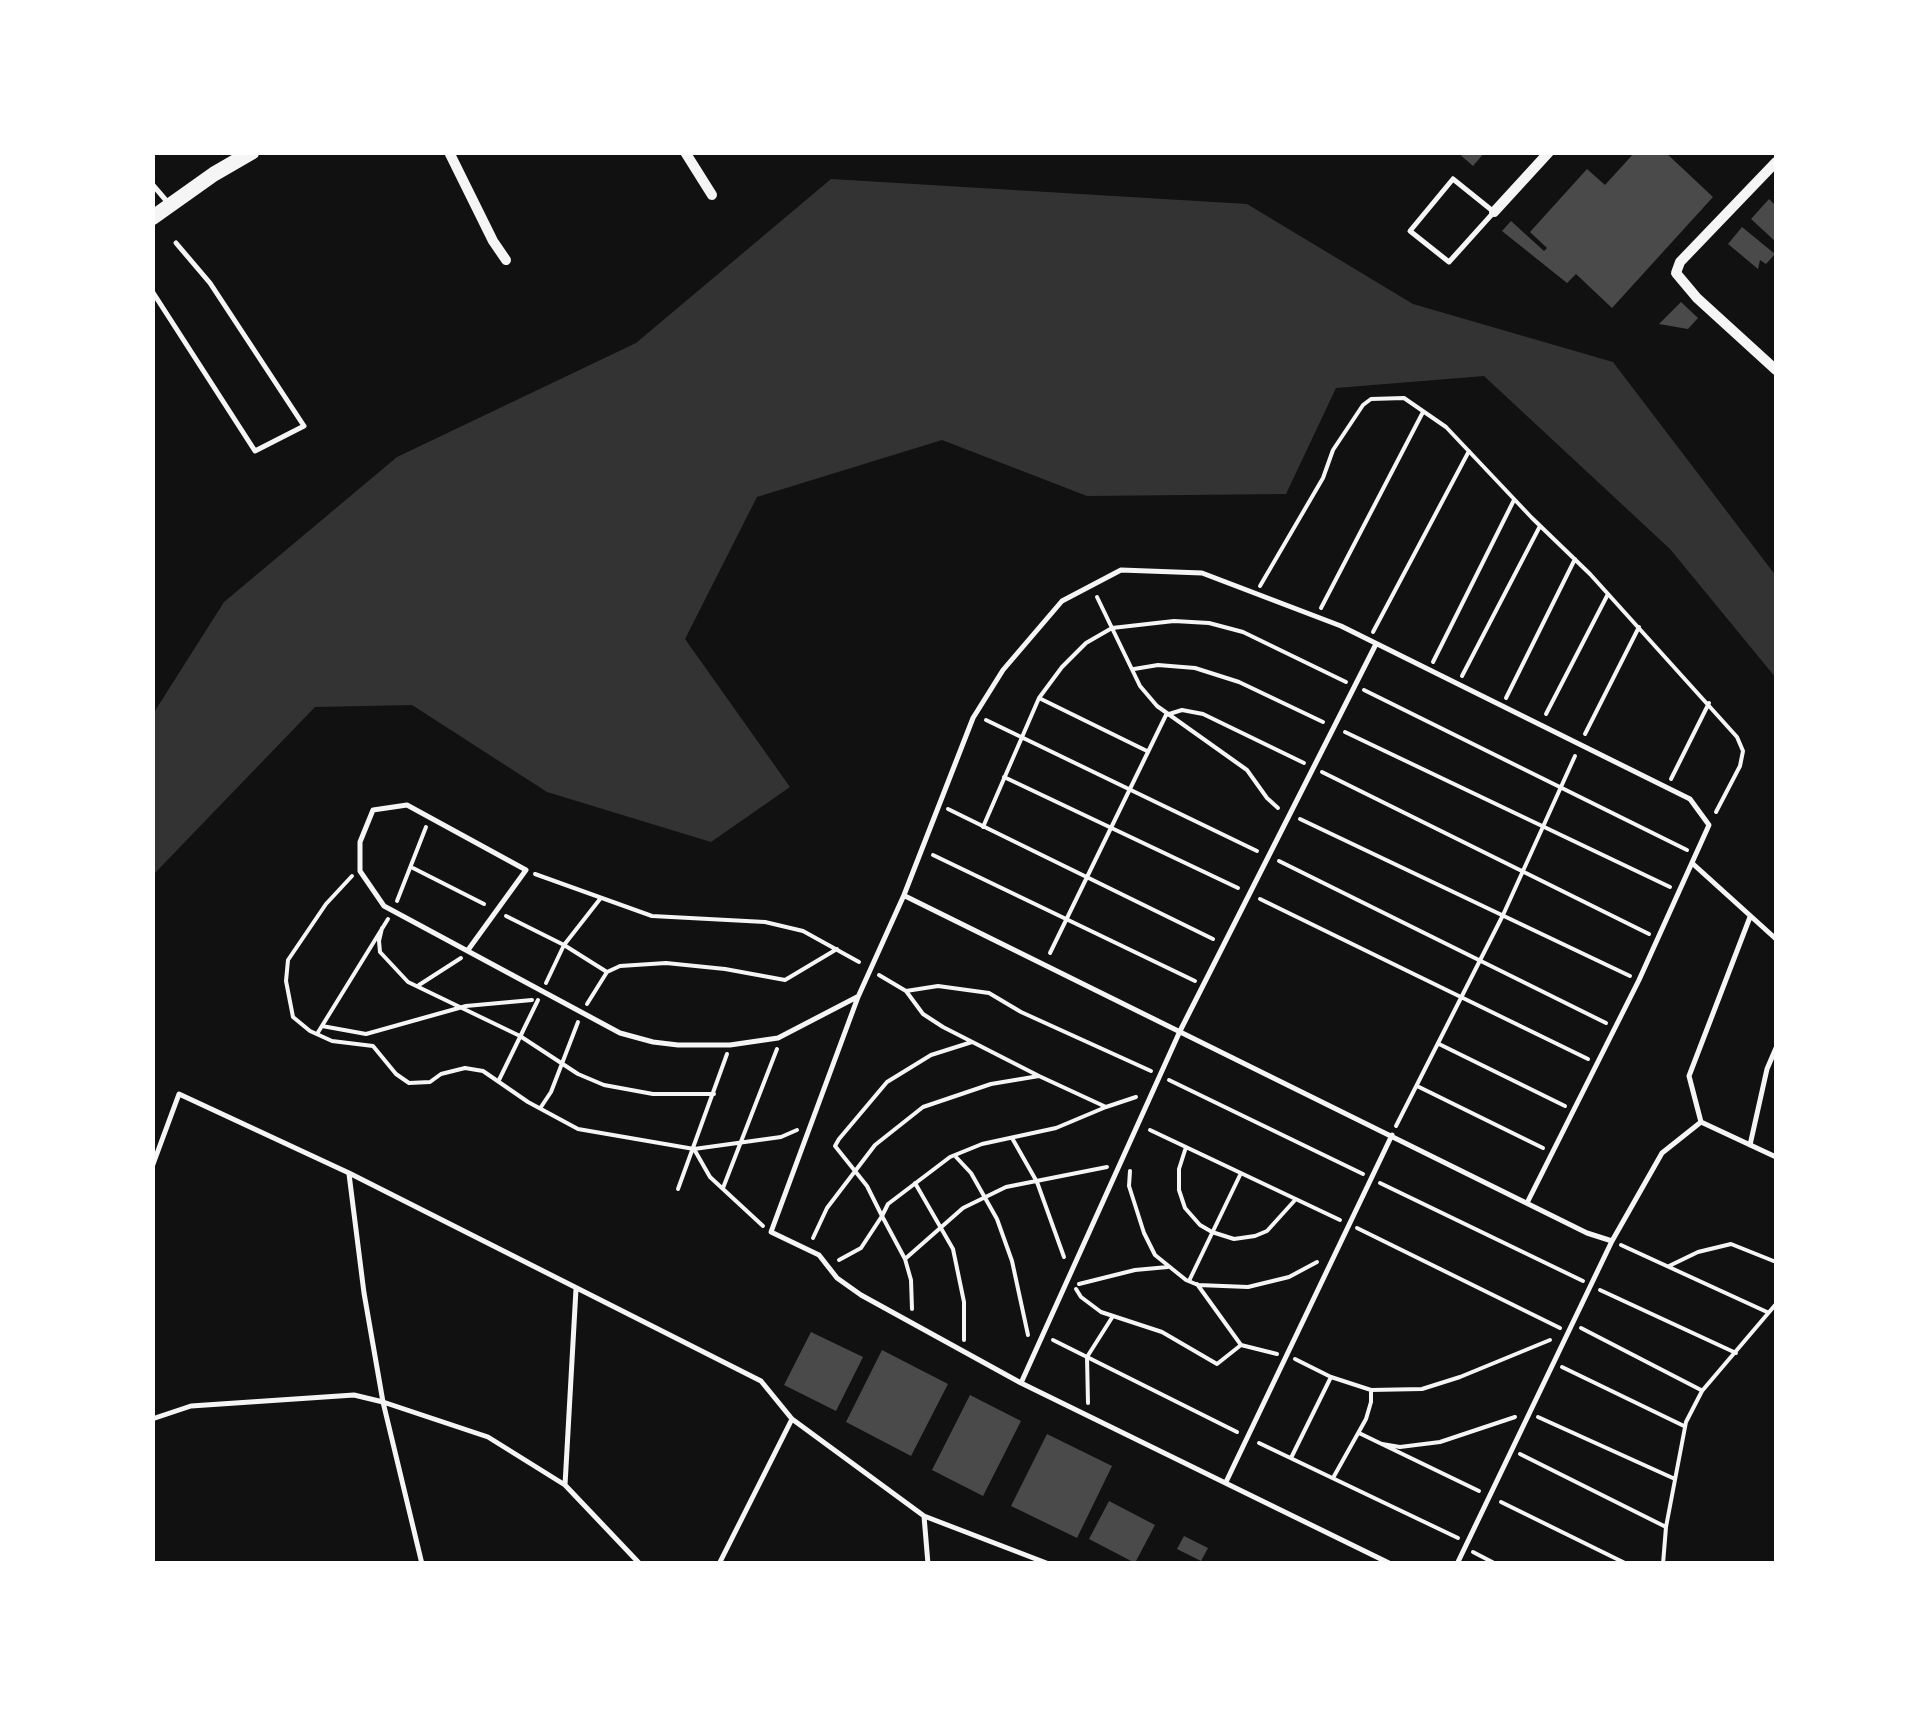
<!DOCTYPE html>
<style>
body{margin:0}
#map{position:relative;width:1929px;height:1716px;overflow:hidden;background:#111;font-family:Overpass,sans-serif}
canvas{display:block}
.frame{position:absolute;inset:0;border:155px solid #fff;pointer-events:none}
</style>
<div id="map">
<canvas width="1929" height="1716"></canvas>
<div class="frame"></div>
</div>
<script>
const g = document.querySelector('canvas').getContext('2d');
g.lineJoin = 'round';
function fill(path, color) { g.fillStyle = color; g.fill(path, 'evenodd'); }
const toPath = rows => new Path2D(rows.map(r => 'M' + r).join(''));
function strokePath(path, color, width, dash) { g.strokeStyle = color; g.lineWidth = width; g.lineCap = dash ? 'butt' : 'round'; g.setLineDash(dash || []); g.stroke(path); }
fill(toPath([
 [831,179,1247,204,1413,304,1613,362,1776,576,1776,678,1670,549,1484,376,1336,388,1286,494,1087,496,942,440,757,497,685,639,790,787,711,842,547,792,412,705,315,707,153,875,153,714,224,602,397,457,636,343]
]), '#333');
fill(toPath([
 [1457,152,1485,152,1473,166],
 [1635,152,1665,152,1713,197,1612,308,1576,274,1567,283,1502,231,1511,221,1544,251,1547,248,1530,232,1587,169,1605,185],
 [1769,199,1776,206,1776,242,1751,219],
 [1742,227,1775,254,1766,264,1760,260,1758,269,1728,244],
 [1681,302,1698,318,1688,329,1659,324],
 [811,1332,863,1357,836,1411,784,1385],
 [882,1350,948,1384,911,1456,846,1422],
 [970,1395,1021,1421,983,1496,932,1470],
 [1047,1434,1112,1466,1077,1538,1011,1506],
 [1109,1501,1155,1525,1135,1563,1089,1539],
 [1184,1536,1208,1548,1201,1561,1177,1549]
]), '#4a4a4a');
strokePath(toPath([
 [1260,586,1323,478,1333,450,1363,405,1371,399,1404,398,1446,427,1532,518,1590,574,1737,737,1743,751,1740,766,1716,812],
 [1097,597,1140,686,1157,706,1247,770,1267,798,1278,808],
 [1321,608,1423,412],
 [1373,632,1469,451],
 [1433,662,1514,500],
 [1134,669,1158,665,1195,668,1239,682,1323,722],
 [1462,676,1540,526],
 [1364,690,1687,850],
 [1039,698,1147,751],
 [1506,698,1575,559],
 [1546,714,1608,594],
 [1166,715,1182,710,1203,714,1304,763],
 [986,720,1257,851],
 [1345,732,1670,887],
 [1585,734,1639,627],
 [1322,772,1649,934],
 [1004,777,1238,888],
 [1671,779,1709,703],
 [948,809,1213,939],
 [1300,819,1630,976],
 [983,827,1039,698,1062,667,1086,643,1112,628,1174,621,1209,623,1243,632,1346,682],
 [933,855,1195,981],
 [1279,861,1606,1023],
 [413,868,484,904],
 [535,874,652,916,765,922,803,931,859,962],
 [352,876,326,904,288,960,286,981,293,1017,310,1031,332,1041,373,1046,396,1074,409,1083,430,1082,441,1074,465,1068,483,1071,528,1102,578,1129,694,1149,710,1177,763,1226],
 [1260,899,1588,1059],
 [397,901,426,827],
 [506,916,564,945,607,972],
 [382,928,379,941,380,952,408,982,520,1036,578,1074,604,1085,653,1094,714,1094],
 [1050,953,1166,715],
 [879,975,906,991,938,986,989,993,1021,1012,1151,1071],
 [546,983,564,945,600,899],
 [419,985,461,958],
 [906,991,923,1014,943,1027,1039,1076],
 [587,1004,607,972,620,966,666,963,725,969,785,980,837,949],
 [322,1026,366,1034,466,1006,532,1000],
 [317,1034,388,919],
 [1439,1044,1565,1106],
 [499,1080,538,1000],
 [1169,1080,1363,1174],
 [1417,1086,1543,1148],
 [541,1107,551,1092,578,1022],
 [1396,1126,1503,915,1575,756],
 [1150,1130,1340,1220],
 [1012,1138,1037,1182,1064,1257],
 [1186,1147,1179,1169,1179,1190,1185,1208,1200,1225,1212,1232,1234,1239,1255,1236,1267,1231,1296,1199],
 [694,1149,781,1137,797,1130],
 [956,1157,971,1173,997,1219,1012,1261,1028,1335],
 [1130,1171,1129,1186,1144,1233,1155,1255,1186,1280,1198,1285,1248,1287,1289,1277,1317,1262],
 [915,1183,953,1249,964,1302,964,1340],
 [1380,1183,1583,1281],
 [723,1188,777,1049],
 [678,1189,727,1054],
 [1357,1228,1560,1328],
 [813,1238,827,1208,875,1145,923,1107,991,1084,1039,1076,1106,1107,1136,1097],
 [1621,1245,1767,1312],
 [905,1259,963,1208,1006,1187,1107,1167],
 [839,1260,861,1248,882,1216,867,1186,835,1146,839,1139,887,1082,931,1055,972,1042],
 [1669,1266,1698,1252,1731,1244,1776,1262],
 [1189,1281,1241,1173],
 [1079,1284,1135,1270,1168,1267],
 [1197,1284,1241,1345],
 [1076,1289,1081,1297,1101,1312,1162,1332,1217,1364,1241,1345,1277,1354],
 [1600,1290,1736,1353],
 [912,1309,911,1280,905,1259,882,1216,888,1204,950,1157,982,1144,1056,1128,1106,1107],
 [1581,1328,1701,1390],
 [1053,1340,1237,1432],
 [1295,1359,1331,1377,1371,1390,1422,1389,1460,1377,1550,1340],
 [1562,1367,1684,1426],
 [1088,1403,1087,1357,1113,1316],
 [1538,1417,1675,1479],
 [1359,1433,1479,1491],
 [1259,1443,1458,1538],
 [1382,1444,1400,1447,1440,1442,1515,1417],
 [1520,1454,1666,1527],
 [1291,1458,1331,1377],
 [1333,1478,1366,1419,1371,1402,1371,1390],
 [1501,1502,1627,1564],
 [1473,1552,1496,1564],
 [1663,1564,1666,1527,1686,1422,1702,1391,1776,1304]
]), '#f5f5f5', 4);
strokePath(toPath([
 [1453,179,1494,212,1449,262,1410,231,1453,179],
 [152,184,170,205],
 [152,291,255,451,304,426,210,283,176,243],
 [1692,863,1776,939],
 [905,896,1587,1233,1612,1241],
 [468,950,526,870,407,805,373,810,360,842,360,871,384,906,620,1033,653,1042,678,1045,730,1045,778,1038,857,997],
 [1701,1122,1689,1076,1750,917],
 [1750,1145,1767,1069,1776,1048],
 [152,1167,179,1094,349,1173,761,1381,792,1419,924,1516,1049,1564],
 [349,1174,364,1293,383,1402,422,1564],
 [1021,1383,1180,1031,1376,644],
 [152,1419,191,1406,354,1395,383,1402,488,1437,565,1485,640,1564],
 [1226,1482,1392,1135],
 [565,1485,576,1289],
 [924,1516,928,1564],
 [719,1564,792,1419],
 [1391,1564,1021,1383,861,1295,837,1278,819,1255,771,1232,858,997,904,895,973,718,1003,670,1062,601,1121,570,1202,573,1341,626,1690,799,1709,825,1639,980,1528,1201],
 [1457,1564,1612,1241,1662,1153,1701,1122,1776,1157]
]), '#f5f5f5', 5);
strokePath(toPath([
 [449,152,493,241,506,260],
 [685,152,712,195],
 [1776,162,1680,262,1676,273,1697,298,1776,370],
 [1494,212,1549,152]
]), '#f5f5f5', 10);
strokePath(toPath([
 [152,218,214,174,252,152]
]), '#f5f5f5', 15);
</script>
